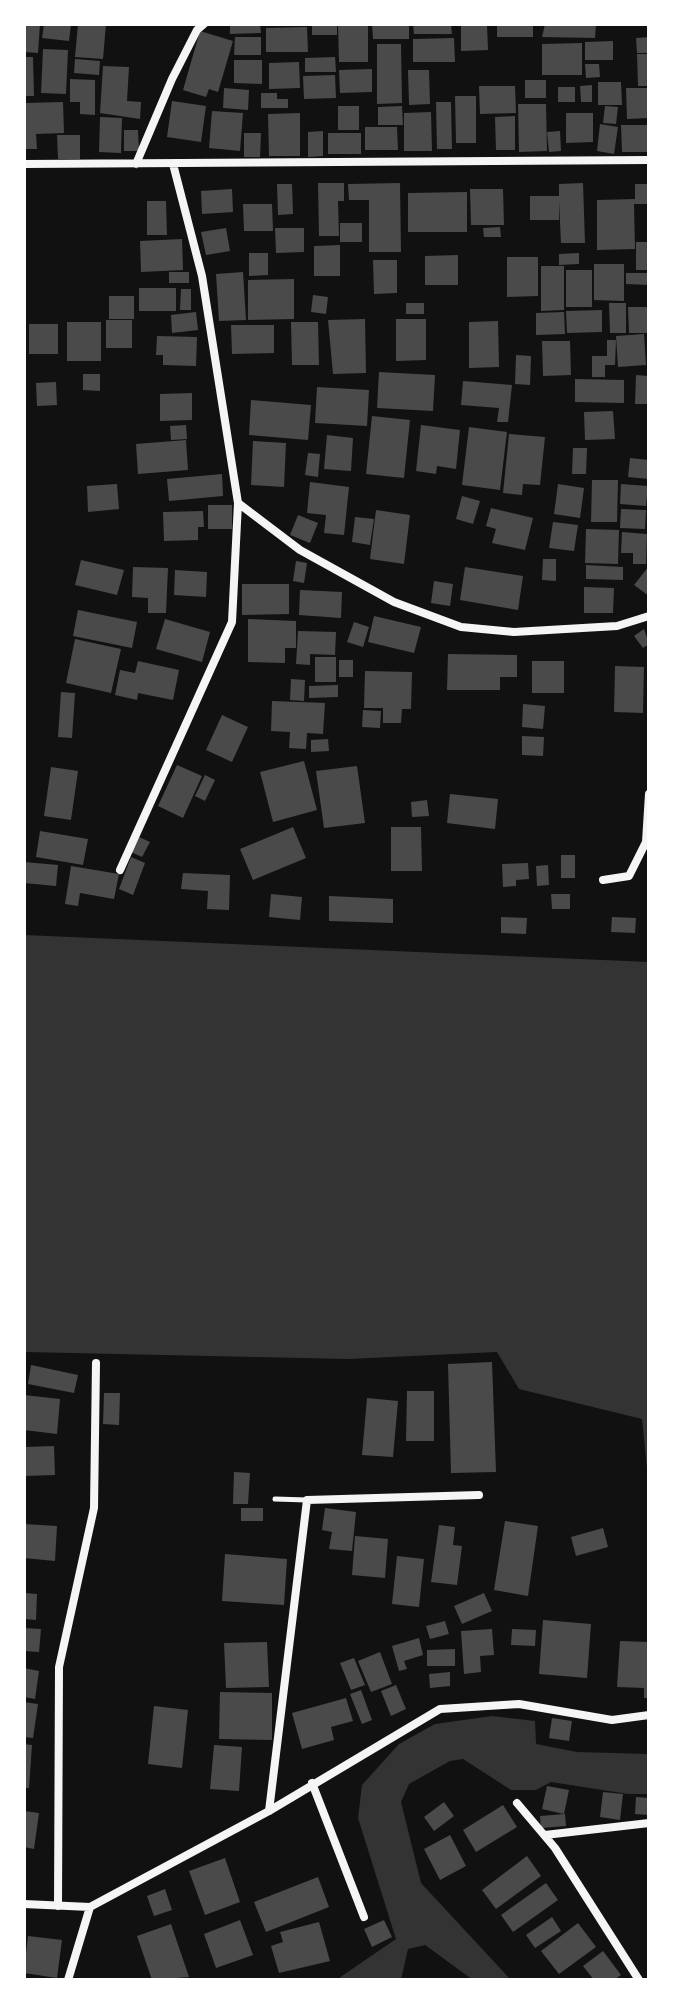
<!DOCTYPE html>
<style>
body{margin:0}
#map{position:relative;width:673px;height:2004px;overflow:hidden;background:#111;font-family:Arial,sans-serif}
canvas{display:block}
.frame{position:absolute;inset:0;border:26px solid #fff;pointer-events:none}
</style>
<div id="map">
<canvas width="673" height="2004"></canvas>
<div class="frame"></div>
</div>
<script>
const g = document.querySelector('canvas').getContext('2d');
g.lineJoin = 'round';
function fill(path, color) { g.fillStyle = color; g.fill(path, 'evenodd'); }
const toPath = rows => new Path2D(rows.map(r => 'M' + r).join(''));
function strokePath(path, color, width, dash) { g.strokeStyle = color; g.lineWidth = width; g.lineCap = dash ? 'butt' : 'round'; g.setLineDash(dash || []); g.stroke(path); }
fill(toPath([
 [24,935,649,962,649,1490,642,1419,519,1389,497,1352,348,1359,24,1352],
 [492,1716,535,1721,536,1744,577,1752,649,1754,649,1794,628,1794,551,1782,536,1790,511,1790,463,1759,450,1761,409,1784,401,1802,421,1883,511,1980,473,1980,425,1945,408,1949,401,1980,336,1980,396,1939,358,1818,362,1785,399,1744,435,1724]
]), '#333');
fill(toPath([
 [24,24,40,24,38,53,24,52],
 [44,24,71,24,69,41,42,38],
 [78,24,106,24,103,59,75,57],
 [230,24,260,24,261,33,230,34],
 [312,24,337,24,337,35,312,35],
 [338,24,368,24,368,62,339,62],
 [372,24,409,24,409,39,373,39],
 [413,24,451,24,452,34,414,34],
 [461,24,487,24,488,50,461,51],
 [497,24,533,24,533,37,497,37],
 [545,24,596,24,595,38,542,37],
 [307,27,308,52,266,52,266,28],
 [200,31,233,41,218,92,209,89,206,97,183,90],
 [235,37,261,37,261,55,234,55],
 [649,37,649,53,637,53,636,38],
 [454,38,455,62,413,62,413,39],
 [613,41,613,60,585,60,585,42],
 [582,43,582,75,542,75,542,44],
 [377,44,401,44,402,103,377,104],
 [43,49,68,50,66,94,41,93],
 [637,54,649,54,649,86,638,86],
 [24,57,33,57,34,96,24,96],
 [335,57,336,72,305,72,305,58],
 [75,59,100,61,99,75,74,73],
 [234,60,262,60,262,84,234,83],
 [299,62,300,88,269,89,269,63],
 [585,64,599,64,600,77,586,78],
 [103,66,129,67,127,101,141,102,140,119,100,113],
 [372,69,372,92,340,93,339,70],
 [408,70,429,70,430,104,409,105],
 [335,75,336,98,304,99,303,76],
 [70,79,95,80,95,115,80,114,80,102,70,102],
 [525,80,546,80,546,98,525,98],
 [598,82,621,82,622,105,598,105],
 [592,85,592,102,581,102,580,86],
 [479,86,515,86,516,113,480,114],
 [558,87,575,87,575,102,558,102],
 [224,88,249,90,248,110,223,108],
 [626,88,649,88,649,118,627,119],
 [261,93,277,93,277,99,288,99,288,108,261,108],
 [455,96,476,96,476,143,456,143],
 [172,101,206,106,201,142,167,137],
 [63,102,64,133,36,134,37,149,24,149,24,103],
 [436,102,451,102,452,149,437,149],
 [518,104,546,104,547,151,519,152],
 [338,106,359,106,359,130,338,130],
 [402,106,403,125,378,125,378,107],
 [605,106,618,107,616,124,603,123],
 [212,111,243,113,240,151,209,148],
 [431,112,432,151,404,151,404,113],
 [300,113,300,156,269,156,268,114],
 [566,113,593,113,593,142,566,143],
 [515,116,515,150,496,150,495,117],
 [100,117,122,118,121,153,99,152],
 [600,124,618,127,614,154,597,151],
 [621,125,649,125,649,152,622,152],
 [365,127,397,127,398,150,365,150],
 [124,130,138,130,139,151,124,151],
 [323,131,323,156,308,157,308,132],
 [560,131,561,151,549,152,547,132],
 [244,133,261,133,260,157,244,157],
 [328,133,361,133,361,154,328,154],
 [57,135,80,135,80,159,58,159],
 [318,183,344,183,344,201,338,201,339,236,319,236],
 [400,183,401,252,369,252,369,200,349,200,348,184],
 [583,183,585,243,561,243,559,201,559,220,530,220,530,196,559,196,559,184],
 [277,184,292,184,293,214,278,215],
 [635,184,649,184,649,204,634,204,635,249,597,250,597,200,635,199],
 [232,189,233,212,202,214,201,191],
 [470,189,503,189,504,225,471,225],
 [467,192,467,232,408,232,408,193],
 [147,201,166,201,167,235,147,235],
 [243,204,272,204,273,231,244,231],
 [340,223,362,223,362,242,340,242],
 [500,227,501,237,484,237,483,228],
 [226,228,230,251,206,255,201,232],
 [275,228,304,228,304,252,276,253],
 [182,239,183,270,141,272,140,241],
 [636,242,649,242,649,270,636,270],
 [340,245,340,276,314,276,314,246],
 [249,253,268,253,268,275,249,276],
 [579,253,579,264,559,265,559,254],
 [458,255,458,285,425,285,425,256],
 [507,257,538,257,538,296,507,297],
 [373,260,397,260,397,293,374,294],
 [594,264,624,264,624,301,594,300],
 [541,266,564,266,564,310,541,311],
 [566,270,592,270,592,307,566,307],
 [169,272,189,272,189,283,169,283],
 [243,272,246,320,219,321,216,274],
 [626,273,649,273,649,285,626,284],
 [294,279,294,319,248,320,248,280],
 [139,288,176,288,176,311,139,311],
 [181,289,191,289,191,310,180,310],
 [313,295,328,297,326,314,311,312],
 [109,296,134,296,134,319,109,319],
 [406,303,424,303,424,314,406,314],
 [609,303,626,303,626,333,610,333],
 [628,307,649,307,649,333,629,333],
 [602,310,602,332,567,333,566,311],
 [196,312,198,330,172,333,171,315],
 [564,312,565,334,536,335,536,313],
 [365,319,366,373,333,374,328,320],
 [396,319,426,319,426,360,396,361],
 [106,320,132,320,132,348,106,348],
 [498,321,499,367,469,368,469,322],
 [67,322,101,322,101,361,67,361],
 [291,322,318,322,319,365,292,365],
 [29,324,58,324,58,354,29,354],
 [231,325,274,325,274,353,232,354],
 [644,334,646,365,618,367,616,336],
 [157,336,197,337,196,366,163,365,163,355,156,355],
 [607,340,616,340,615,365,605,365,605,377,592,377,592,356,607,356],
 [542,341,570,341,571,375,543,376],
 [516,355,531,356,530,385,515,384],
 [379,372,435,375,433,411,377,408],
 [83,374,100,374,100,391,83,390],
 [636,375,649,376,649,404,635,404],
 [575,379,624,380,624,403,575,402],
 [463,381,512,385,508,422,497,422,499,408,461,405],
 [56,382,57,405,37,406,36,383],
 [317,387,369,390,367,426,315,423],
 [192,393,192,420,160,421,160,394],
 [251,400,311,405,308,440,249,435],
 [613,411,615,439,585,440,584,412],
 [372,416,410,420,404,478,366,474],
 [186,425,187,439,171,440,170,426],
 [421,425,460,430,456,469,437,466,436,474,416,471],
 [469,427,507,432,500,490,462,485],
 [509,434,545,437,540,485,523,484,522,495,503,493],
 [327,435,353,438,351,471,324,469],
 [186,440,188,470,138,474,136,444],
 [253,441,286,443,284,487,251,485],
 [573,448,587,448,586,474,572,474],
 [308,453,320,454,318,477,305,475],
 [630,458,649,460,649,479,628,477],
 [222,474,223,496,169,501,167,479],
 [592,480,618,480,617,522,591,522],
 [310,482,349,487,344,535,324,533,326,515,307,513],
 [117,484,119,509,88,512,87,486],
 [558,484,584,488,580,518,554,514],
 [621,484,648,486,646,506,620,504],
 [462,496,480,501,473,524,456,519],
 [208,505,232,505,232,529,208,529],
 [491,508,533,518,525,550,492,543,496,529,486,526],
 [621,509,646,510,645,529,620,528],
 [376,510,410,515,404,564,370,559],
 [203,511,204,527,198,527,198,540,164,541,163,512],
 [298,515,318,523,310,543,290,535],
 [355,517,374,519,370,545,352,542],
 [553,522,578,525,574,551,549,548],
 [586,529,619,530,618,564,585,563],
 [622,532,647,534,646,564,633,564,633,553,621,553],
 [543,559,556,559,556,581,542,580],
 [81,560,124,570,117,595,75,585],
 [296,561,307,563,304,583,293,581],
 [586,565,623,567,623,580,586,579],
 [649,566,649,596,634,585],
 [133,567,168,568,166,613,148,613,148,598,132,597],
 [465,567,523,576,518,610,460,600],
 [175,570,207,572,206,597,174,595],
 [434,581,453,584,450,606,431,603],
 [242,584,289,584,289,614,242,615],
 [584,587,614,588,613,613,584,613],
 [300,590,342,592,341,618,299,615],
 [78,610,137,622,132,648,73,636],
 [374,616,421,627,414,653,368,642],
 [165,619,210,632,202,662,156,649],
 [248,619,296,621,296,648,285,648,285,663,248,662],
 [354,622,369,627,363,647,347,642],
 [644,629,649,644,643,648,634,636],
 [298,631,336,632,335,655,310,654,310,665,296,664],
 [75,639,121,649,111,693,66,683],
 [448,654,517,655,517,677,500,677,500,690,447,690],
 [315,657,336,657,336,682,315,682],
 [339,660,353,660,353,677,339,677],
 [138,661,179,670,173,700,138,693,137,700,115,695,120,670,135,673],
 [532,661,564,661,564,693,532,693],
 [615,666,644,667,643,713,614,712],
 [365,671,412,672,411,709,402,709,401,723,383,723,383,708,364,708],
 [291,679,305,680,304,701,290,700],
 [338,685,338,697,309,698,309,686],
 [61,692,75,693,72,738,58,737],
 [272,701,325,703,323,734,307,733,306,749,289,748,290,732,271,731],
 [523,704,545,706,543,729,522,727],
 [363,710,381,711,380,728,362,727],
 [222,715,248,727,232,762,206,750],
 [522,736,544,737,543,756,522,755],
 [328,739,329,751,311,752,311,740],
 [304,761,317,810,273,822,260,772],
 [177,765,202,776,183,818,158,806],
 [357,766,365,823,324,828,316,771],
 [51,767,78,771,71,820,44,816],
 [205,775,215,780,205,801,195,796],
 [450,794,498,799,495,829,447,823],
 [427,800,429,816,412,817,411,802],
 [293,827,306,858,253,880,240,849],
 [391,827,421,827,422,871,391,871],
 [40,831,88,839,83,865,36,857],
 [139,837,150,842,142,857,131,852],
 [561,855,575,855,575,878,561,878],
 [131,857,145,863,133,895,119,889],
 [24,862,58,865,56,886,24,883],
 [528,863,529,879,516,880,516,886,503,887,502,864],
 [548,865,549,885,537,886,536,866],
 [71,866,119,874,114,899,80,893,78,906,65,904],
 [183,873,230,875,229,910,207,909,208,891,181,889],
 [271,894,302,897,300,920,269,917],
 [551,894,570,894,570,909,552,909],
 [329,896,393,899,393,923,329,921],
 [501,917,527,918,526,934,501,933],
 [612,917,636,918,635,933,611,932],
 [492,1362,496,1472,451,1473,448,1364],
 [31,1365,78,1375,74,1393,28,1384],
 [407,1391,434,1391,434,1441,406,1441],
 [104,1393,120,1393,119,1425,103,1424],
 [24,1395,60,1399,57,1434,24,1430],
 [367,1398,398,1401,393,1457,362,1455],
 [54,1446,55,1475,24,1476,24,1447],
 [234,1472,250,1473,248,1504,233,1504],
 [241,1508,263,1508,263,1521,241,1521],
 [325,1508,356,1512,352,1551,329,1549,332,1532,322,1530],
 [505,1521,538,1526,528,1596,494,1590],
 [24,1524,57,1526,55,1561,24,1558],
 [439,1525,455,1527,453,1545,462,1546,457,1585,431,1582],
 [603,1528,608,1547,576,1556,571,1537],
 [355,1536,388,1539,385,1578,352,1575],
 [225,1554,287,1559,284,1605,222,1601],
 [397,1556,424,1559,419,1607,392,1604],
 [24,1593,37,1594,36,1620,24,1619],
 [484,1593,492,1611,462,1624,454,1606],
 [543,1620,591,1624,587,1678,539,1674],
 [445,1621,449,1634,430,1639,426,1626],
 [24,1628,41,1629,39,1652,24,1651],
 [492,1629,494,1655,480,1656,481,1672,464,1674,461,1631],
 [512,1629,536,1630,535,1646,511,1645],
 [419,1638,423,1655,404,1661,407,1669,399,1671,392,1646],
 [620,1641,649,1642,649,1698,644,1698,644,1688,617,1687],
 [267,1642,269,1687,226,1688,224,1643],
 [455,1649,455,1666,427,1666,427,1650],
 [380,1652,392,1684,371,1692,358,1661],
 [354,1658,365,1685,351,1690,340,1663],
 [24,1668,39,1671,35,1699,24,1697],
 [450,1672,450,1686,430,1688,429,1674],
 [396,1685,406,1709,391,1716,381,1691],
 [361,1690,372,1720,362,1724,350,1694],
 [220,1692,272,1693,272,1740,219,1739],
 [346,1698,353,1721,331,1727,334,1740,302,1749,292,1713],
 [24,1702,38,1704,33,1738,24,1737],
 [154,1706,188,1710,182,1768,148,1764],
 [552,1718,572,1721,569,1741,549,1738],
 [24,1744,32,1745,29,1788,24,1788],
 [214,1745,242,1747,239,1791,210,1789],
 [547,1786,569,1790,564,1814,542,1809],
 [603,1792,623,1794,620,1820,600,1817],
 [636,1797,649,1798,649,1815,635,1814],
 [444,1802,454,1816,434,1831,424,1817],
 [503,1805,517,1827,476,1852,463,1830],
 [24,1811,39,1813,34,1849,24,1847],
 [565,1814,566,1826,541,1828,540,1816],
 [450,1835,466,1866,440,1880,424,1849],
 [527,1856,541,1876,496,1909,482,1890],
 [225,1858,240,1902,205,1915,189,1871],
 [318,1877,329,1907,266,1932,254,1902],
 [546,1883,558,1900,513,1932,501,1915],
 [165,1889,172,1910,154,1916,147,1896],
 [552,1917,561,1931,535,1948,526,1935],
 [240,1920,253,1955,216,1968,204,1934],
 [384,1920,392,1937,372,1947,364,1929],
 [319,1922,330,1961,279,1973,271,1946,283,1942,280,1932],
 [578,1923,596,1947,559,1974,541,1951],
 [171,1924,189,1977,152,1980,137,1936],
 [28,1936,62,1940,57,1978,24,1973],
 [603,1951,621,1975,614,1980,594,1980,583,1966]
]), '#4a4a4a');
strokePath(toPath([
 [275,1499,307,1500]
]), '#f5f5f5', 5);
strokePath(toPath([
 [24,164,649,160],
 [136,164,172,79,197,30,204,24],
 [173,164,202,276,238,503,300,550,394,602,461,627,514,632,617,626,649,616],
 [120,870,232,622,238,503],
 [603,880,629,876,646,842,649,794],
 [312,1783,364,1917],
 [517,1803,555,1848,639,1980],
 [269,1811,307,1500,479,1495],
 [545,1835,649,1823],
 [24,1904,90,1907,269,1811,440,1709,519,1704,612,1720,649,1715],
 [58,1906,59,1667,94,1508,96,1363],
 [68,1980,90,1907]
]), '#f5f5f5', 8);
</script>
